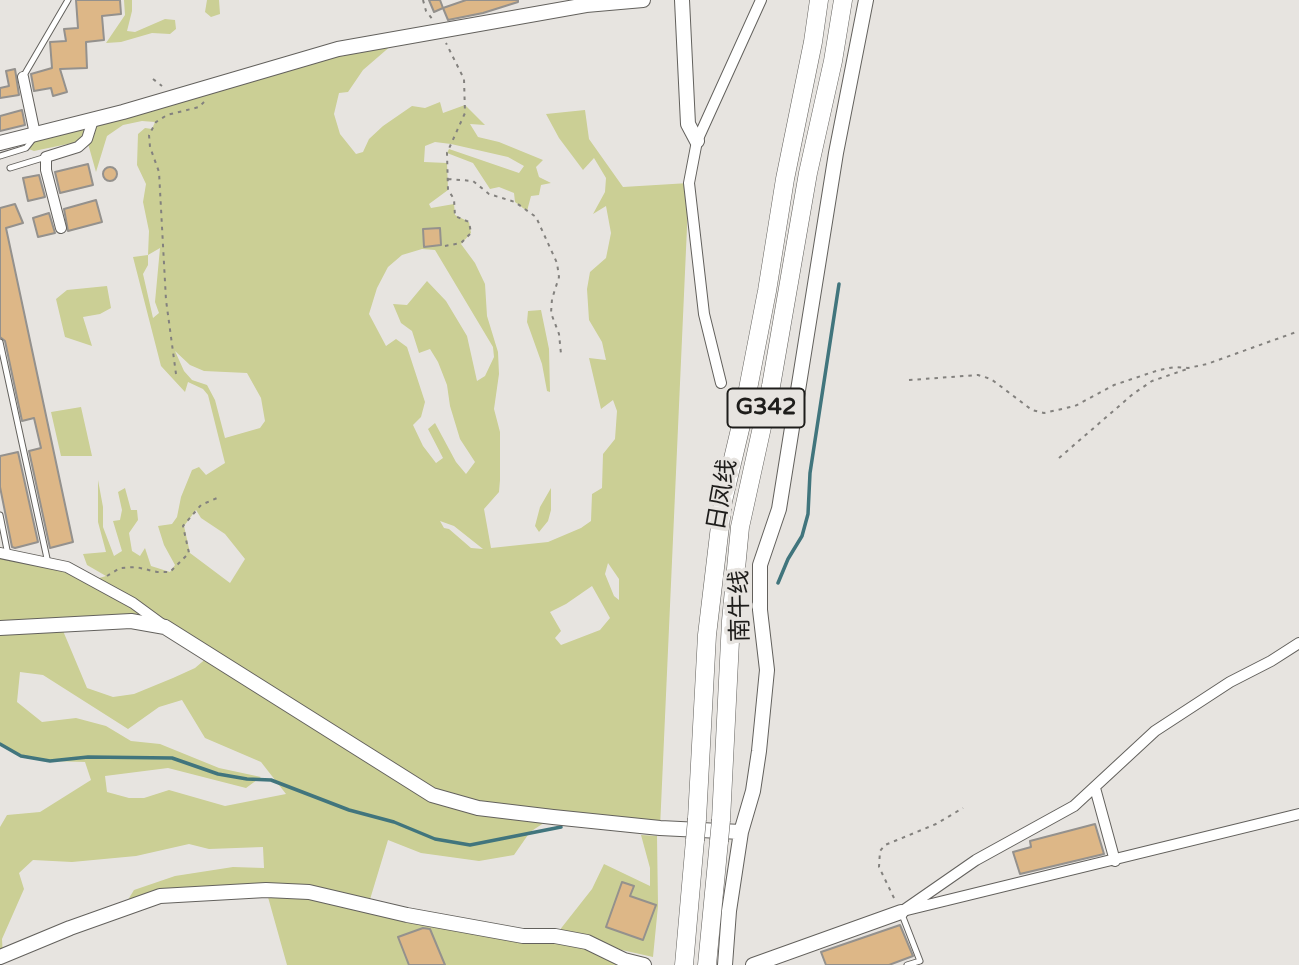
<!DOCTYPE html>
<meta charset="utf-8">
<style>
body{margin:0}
canvas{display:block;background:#e7e4e0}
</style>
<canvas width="1299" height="965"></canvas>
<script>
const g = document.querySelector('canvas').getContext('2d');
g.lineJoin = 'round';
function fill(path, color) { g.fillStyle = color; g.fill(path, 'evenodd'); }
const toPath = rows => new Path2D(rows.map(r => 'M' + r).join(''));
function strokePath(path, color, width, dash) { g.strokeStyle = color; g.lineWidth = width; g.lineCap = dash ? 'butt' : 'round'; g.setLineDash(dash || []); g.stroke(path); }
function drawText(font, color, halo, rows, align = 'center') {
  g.font = font + ' "Varela Round","Noto Sans SC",sans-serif'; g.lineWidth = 7; g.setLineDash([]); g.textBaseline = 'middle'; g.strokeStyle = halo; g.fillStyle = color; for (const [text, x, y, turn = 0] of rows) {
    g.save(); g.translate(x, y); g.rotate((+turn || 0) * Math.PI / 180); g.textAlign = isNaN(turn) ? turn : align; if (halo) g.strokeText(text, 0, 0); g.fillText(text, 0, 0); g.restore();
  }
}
fill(toPath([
 [124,0,132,0,132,11,127,31,135,32,165,19,175,20,176,29,170,34,152,33,121,42,106,43,125,15],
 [207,0,219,0,220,14,211,17,205,12],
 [400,38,363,70,348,92,339,93,334,114,340,134,356,154,363,152,369,139,383,126,412,106,425,108,440,102,443,113,465,105,485,125,470,124,478,137,499,142,543,160,536,167,539,177,551,183,541,185,539,195,531,196,527,211,515,202,514,193,499,187,490,189,473,163,447,153,449,149,519,173,524,166,508,157,451,144,435,142,425,146,424,162,447,163,448,190,429,204,431,208,454,204,455,215,469,222,471,233,461,244,475,263,485,284,487,316,498,352,499,374,494,409,500,432,500,480,499,492,484,509,491,548,548,542,581,528,591,521,592,494,602,488,603,454,615,439,617,411,613,400,601,409,589,358,606,360,602,342,589,320,587,289,590,272,606,258,611,233,606,206,593,214,605,192,606,178,594,158,583,170,559,138,546,114,585,110,589,139,623,187,689,183,660,828,553,817,530,832,514,855,479,861,421,853,388,840,368,906,555,936,592,889,604,864,650,886,650,868,641,835,657,836,658,906,653,957,591,943,625,965,287,965,266,890,205,894,123,908,134,890,175,876,233,867,264,868,263,847,209,849,189,844,136,856,72,862,33,860,19,873,24,889,2,939,3,957,0,955,0,827,7,815,40,812,91,780,85,762,50,761,21,756,0,744,0,553,67,567,93,580,106,576,87,565,83,554,106,552,98,522,98,480,103,507,103,527,114,556,122,551,113,521,120,520,122,510,118,492,125,488,131,510,137,510,138,520,129,533,132,551,140,556,145,548,151,566,170,572,175,565,164,545,158,526,172,524,177,517,181,497,192,470,199,467,206,475,225,463,208,395,203,389,188,382,185,392,161,366,133,257,148,255,149,231,143,202,146,184,137,165,138,134,145,128,152,129,155,122,142,121,123,125,107,136,96,172,87,140,34,151,26,148,35,134],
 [160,248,155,302,159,313,153,318,143,274,148,265,148,255],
 [422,249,435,250,493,347,494,357,485,376,477,381,467,336,446,301,427,281,407,305,393,304,401,323,412,331,419,353,430,349,438,362,447,385,450,406,460,439,475,462,466,474,456,462,435,423,428,429,443,458,436,463,423,446,413,425,421,417,425,402,407,347,396,339,386,346,369,314,377,288,388,267,402,255],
 [175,351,190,365,204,371,247,373,261,398,265,421,260,428,225,438,215,400,207,385,192,380,184,371],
 [196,510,201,518,225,534,245,559,230,583,190,553,184,526],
 [440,521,454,526,483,549,471,548,449,529,444,528],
 [608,563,619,579,619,600,614,596,605,574],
 [592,586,610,618,600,630,561,645,555,638,561,631,550,612,566,604],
 [61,626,165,627,209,656,195,668,173,678,134,694,113,697,87,688],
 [20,672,43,675,128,729,159,707,182,700,205,738,261,762,286,794,225,806,169,790,144,798,129,798,107,792,105,776,168,768,246,788,261,777,219,768,160,744,131,741,106,726,76,718,42,722,17,702],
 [107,286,111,308,100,314,83,317,92,346,65,337,56,299,67,290],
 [541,310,549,349,550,392,547,391,542,364,527,322,528,311],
 [81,407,92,456,61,456,51,412],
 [551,488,551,510,548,521,539,532,535,526,540,507]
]), '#cbcf95');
strokePath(toPath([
 [778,583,788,559,802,536,808,514,810,473,839,284],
 [0,744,21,756,50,761,88,757,172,758,218,774,247,779,271,780,349,810,394,822,435,839,470,845,561,827]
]), '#41757d', 3.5);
const building = toPath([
 [76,0,120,0,121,14,102,16,104,40,86,42,87,68,60,69,67,92,53,96,51,88,34,91,31,74,52,68,50,42,66,41,64,29,78,28,76,0],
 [429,0,440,0,443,8,434,12,429,0],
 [466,0,518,0,518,2,483,13,448,20,443,8,466,0],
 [15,69,19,95,0,98,0,88,9,86,6,71,15,69],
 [22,110,25,125,0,131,0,116,22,110],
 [88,164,93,185,60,193,55,172,88,164],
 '103 174a7 7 0 1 1 14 0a7 7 0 1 1-14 0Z',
 [39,175,45,197,28,201,23,178,39,175],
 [96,200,102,222,68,231,64,209,96,200],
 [15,204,23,223,6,228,73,542,50,548,29,451,41,448,34,418,22,421,5,341,0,337,0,208,15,204],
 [49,213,55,233,38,237,33,218,49,213],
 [440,228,441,245,424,247,423,229,440,228],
 [18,452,38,542,15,548,12,547,0,487,0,456,18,452],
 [1095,824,1104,854,1020,874,1013,852,1031,847,1030,841,1095,824],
 [622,882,634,886,630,896,656,905,643,940,606,927,622,882],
 [900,925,913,956,889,965,826,965,821,952,900,925],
 [423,928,430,929,445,965,409,965,398,937,423,928]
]);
fill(building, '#ddb787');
strokePath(building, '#94918d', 2);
const service = toPath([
 [23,77,68,0],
 [0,156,26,148,33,139],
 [10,168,46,157],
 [0,342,48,563],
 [0,515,8,555],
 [901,912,920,961,907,965]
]);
const minor = toPath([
 [23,77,35,134],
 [61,228,46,170,46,157,78,147,87,139,93,120],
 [721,383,704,314,689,183,697,141,761,0],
 [0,553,67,567,133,603,163,625],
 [1095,788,1115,861],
 [907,910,1299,814],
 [901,912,976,860,1074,806,1155,731,1230,682,1271,661,1299,643]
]);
const tertiary = toPath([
 [682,0,688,124,697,141],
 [0,143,123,112,338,49,586,5,643,0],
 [0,628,131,621,165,627,432,795,478,808,553,817,660,828,741,832],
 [0,957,70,928,160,896,266,890,309,892,407,915,523,936,555,936,587,942,624,960,644,965],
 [725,965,729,911,741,832,753,791,759,751,767,670,760,610,760,565,779,509,836,153,866,0],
 [753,965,901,912]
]);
const trunk = toPath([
 [697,819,707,635,723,501,741,425,767,291,785,179,813,42,819,0],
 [721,820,731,621,740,527,771,386,808,173,833,61,843,0],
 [684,965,695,840],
 [707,965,719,841]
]);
strokePath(service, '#63615d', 7);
strokePath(minor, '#63615d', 12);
strokePath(tertiary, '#63615d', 16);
strokePath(trunk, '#63615d', 19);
strokePath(toPath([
 [423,0,426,11,433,20],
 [153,79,162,86],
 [448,179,473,181,489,194,515,202,536,217,557,263,559,277,552,299,551,313,559,334,561,354],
 [445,246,461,243,471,233,469,222,455,216,454,199,448,190,447,153,465,113,464,79,446,43],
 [176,374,166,300,159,172,150,147,149,135,156,122,167,115,199,107,204,102],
 [909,380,978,375,991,379,1032,410,1044,413,1075,406,1114,385,1159,370,1175,367,1188,368,1207,364,1299,331],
 [1059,458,1133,394,1152,381,1187,369],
 [107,576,120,568,136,567,157,572,170,572,189,553,183,526,201,505,217,498],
 [894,898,879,867,880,851,885,845,936,824,963,808]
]), '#83817e', 2, [3.5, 5]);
strokePath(service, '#fff', 5);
strokePath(minor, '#fff', 10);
strokePath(tertiary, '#fff', 14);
strokePath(trunk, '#fff', 18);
const trunkBridge = toPath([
 [695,840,697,819],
 [719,841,721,820]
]);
strokePath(trunkBridge, '#63615d', 19, []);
strokePath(trunkBridge, '#fff', 18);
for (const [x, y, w] of [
 [766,408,77]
]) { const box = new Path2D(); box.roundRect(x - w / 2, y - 19.5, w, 39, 5); g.fillStyle = '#e7e4e0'; g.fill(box); strokePath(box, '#1e1d1b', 2); }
drawText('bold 23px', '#1e1d1b', null, [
 ["G342",766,408]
]);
drawText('24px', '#1e1d1b', '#e7e4e0', [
 ["日凤线",723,495,-80],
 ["南牛线",741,606,-91]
]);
</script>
